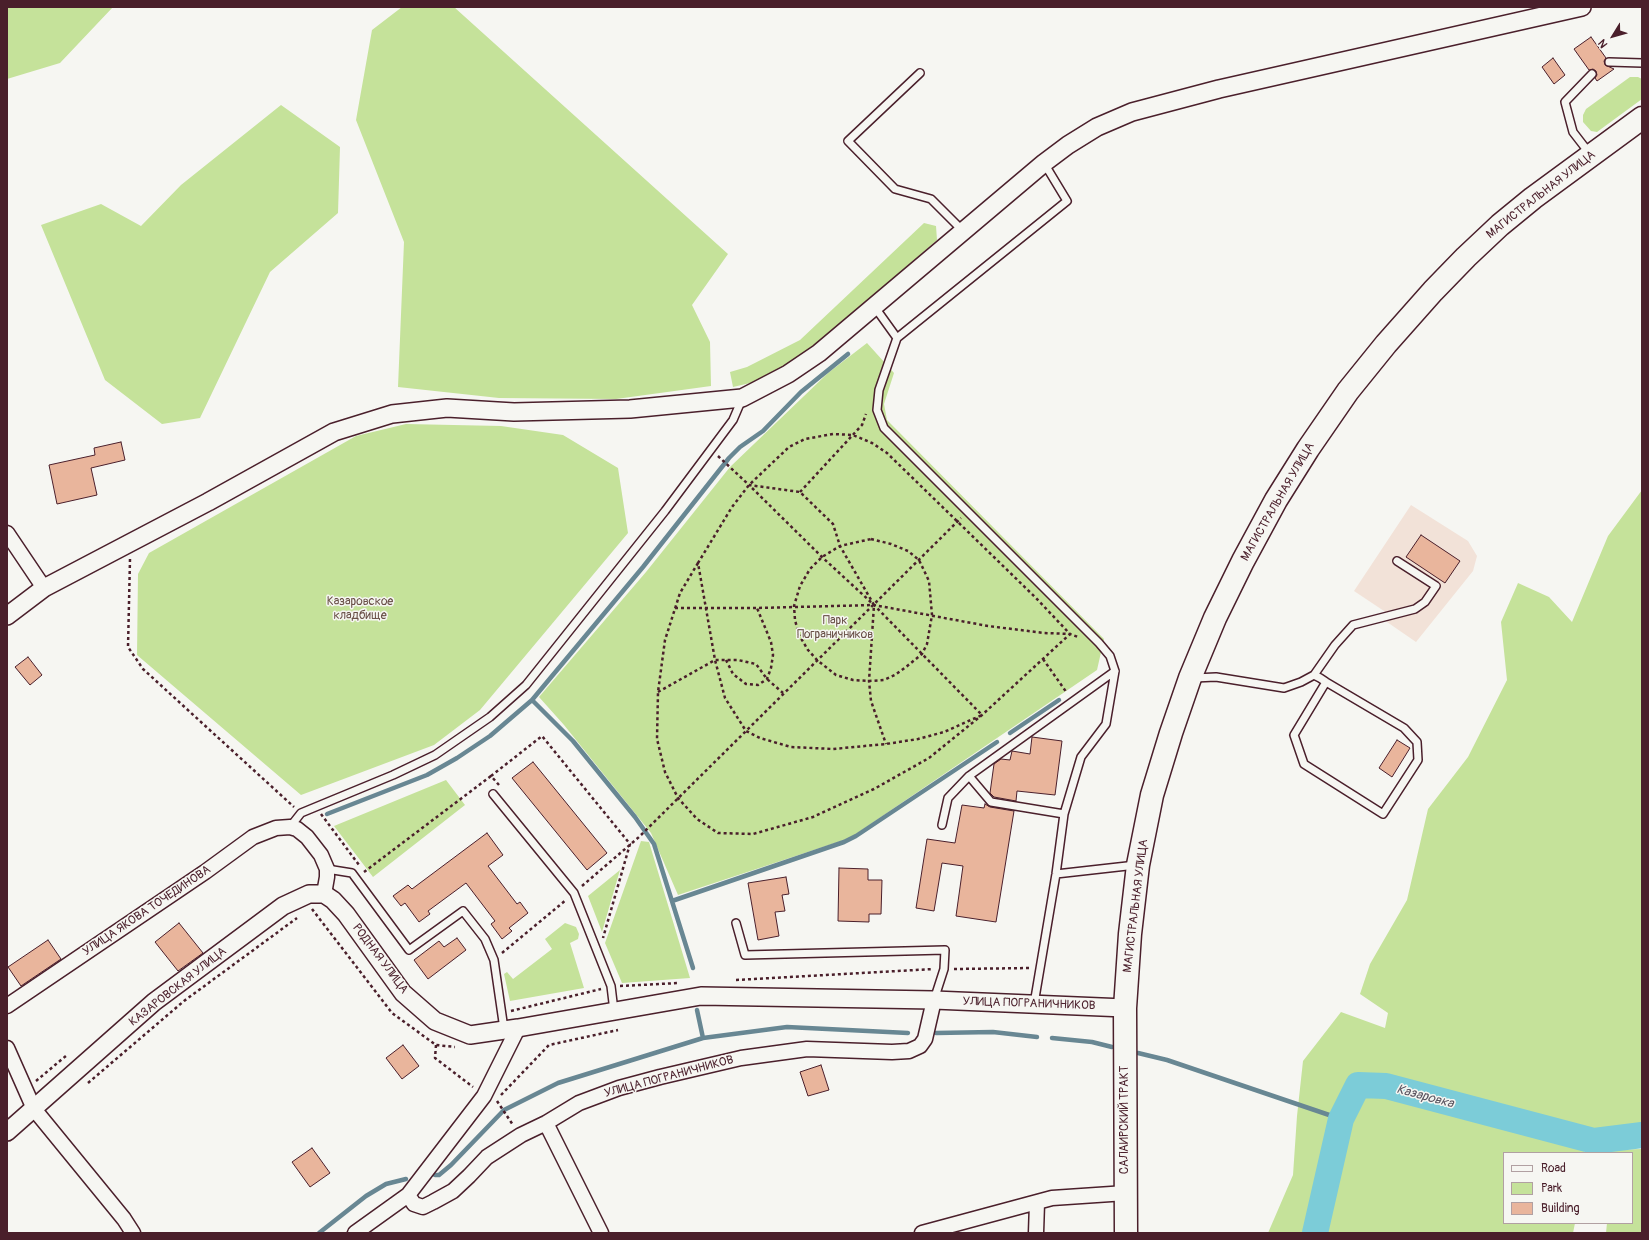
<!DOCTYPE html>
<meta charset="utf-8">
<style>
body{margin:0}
#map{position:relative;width:1649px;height:1240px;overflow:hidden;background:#f6f6f2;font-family:Pangolin,sans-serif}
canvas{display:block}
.frame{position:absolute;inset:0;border:8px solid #4a1f2b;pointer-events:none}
.legend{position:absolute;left:1503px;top:1152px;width:130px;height:72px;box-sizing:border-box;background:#f6f6f2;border:1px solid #b1a0a2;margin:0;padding:5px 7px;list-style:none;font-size:12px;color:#4a1f2b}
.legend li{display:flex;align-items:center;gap:8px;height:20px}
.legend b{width:20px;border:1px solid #b1a0a2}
.north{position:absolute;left:1593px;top:16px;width:40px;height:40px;-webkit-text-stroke:3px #f6f6f2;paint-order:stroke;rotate:233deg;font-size:11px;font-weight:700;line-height:16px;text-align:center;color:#4a1f2b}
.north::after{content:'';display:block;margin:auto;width:14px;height:18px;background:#4a1f2b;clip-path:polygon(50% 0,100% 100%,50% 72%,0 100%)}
</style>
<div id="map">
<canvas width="1649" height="1240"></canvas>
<div class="frame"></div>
<ul class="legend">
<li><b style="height:5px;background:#f6f6f2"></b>Road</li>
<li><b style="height:11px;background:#c5e29a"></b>Park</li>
<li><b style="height:11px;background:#e9b59c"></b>Building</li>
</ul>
<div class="north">N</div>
</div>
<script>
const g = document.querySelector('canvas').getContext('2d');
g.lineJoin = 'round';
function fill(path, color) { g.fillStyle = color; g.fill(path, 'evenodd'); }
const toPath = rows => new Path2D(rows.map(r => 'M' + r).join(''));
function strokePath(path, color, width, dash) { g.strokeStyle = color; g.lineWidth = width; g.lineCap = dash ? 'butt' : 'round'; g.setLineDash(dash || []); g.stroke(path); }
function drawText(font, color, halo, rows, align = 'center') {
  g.font = font + ' Pangolin,sans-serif'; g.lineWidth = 3; g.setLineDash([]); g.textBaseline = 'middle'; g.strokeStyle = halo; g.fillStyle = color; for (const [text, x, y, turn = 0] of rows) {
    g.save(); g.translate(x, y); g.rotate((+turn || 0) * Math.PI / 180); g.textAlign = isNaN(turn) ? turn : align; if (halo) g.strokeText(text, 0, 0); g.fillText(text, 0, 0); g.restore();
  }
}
fill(toPath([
 [1411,505,1468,541,1477,556,1473,571,1416,642,1387,622,1387,613,1354,591]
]), '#f2e2d8');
fill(toPath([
 [7,7,113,7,60,63,7,79],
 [402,7,454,7,728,254,692,305,710,342,711,386,616,399,499,398,398,387,404,242,356,120,372,30],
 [1630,77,1638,77,1642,79,1642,99,1597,132,1591,131,1583,122,1583,115,1586,109],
 [281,105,340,147,338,213,270,272,200,418,162,424,105,380,41,225,101,204,141,226,181,185],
 [924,223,936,226,937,240,807,354,763,380,733,387,730,372,747,367,800,340],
 [867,343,894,373,884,404,887,420,1104,639,1097,670,850,838,678,895,651,833,564,725,539,697,646,572,730,467,828,373],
 [406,424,501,426,563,435,618,468,628,533,480,710,434,745,301,795,137,655,138,574,149,553,356,436],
 [1642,490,1642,1126,1587,1134,1584,1153,1504,1153,1504,1223,1575,1223,1573,1233,1268,1233,1293,1175,1297,1116,1303,1061,1341,1012,1385,1028,1388,1013,1360,994,1370,964,1407,900,1428,809,1468,757,1507,680,1501,622,1518,583,1549,597,1572,622,1608,536],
 [446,780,465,805,373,877,334,826],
 [641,841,649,842,690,978,622,983,605,943],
 [620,870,602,932,588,896],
 [565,923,576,927,579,934,578,939,570,943,584,988,510,1001,504,974,507,972,513,979,552,949,545,939],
 [1642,1149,1642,1233,1606,1233,1607,1223,1632,1223,1632,1153,1609,1153,1609,1150]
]), '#c5e29a');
strokePath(toPath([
 [1010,733,1059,700],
 [327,814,427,775,457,758,490,736,532,700],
 [672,901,844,842,856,836,997,742],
 [693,968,654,844,635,817,573,741,532,700,643,567,729,458,740,447,763,431,801,392,848,354],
 [697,1010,703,1038],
 [936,1033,993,1032,1037,1037],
 [1052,1038,1092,1042,1112,1047],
 [1138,1053,1167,1060,1341,1119],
 [435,1175,439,1175,451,1165,504,1110,558,1083,703,1038,787,1027,908,1033],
 [319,1233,366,1196,386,1184,406,1179]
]), '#688793', 4.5);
strokePath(toPath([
 [1315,1233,1341,1119,1358,1085,1386,1086,1594,1141,1642,1135]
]), '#7cccd8', 26);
const building = toPath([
 [1591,37,1606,58,1604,61,1605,65,1614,69,1597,81,1595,78,1597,75,1596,71,1593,69,1589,70,1574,49,1591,37],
 [1553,58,1565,75,1554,84,1542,67,1553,58],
 [121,442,125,460,91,468,97,495,57,504,49,465,95,455,94,448,121,442],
 [1421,535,1460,561,1445,583,1406,557,1421,535],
 [28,657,42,675,30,685,15,667,28,657],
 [1032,737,1062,741,1055,795,1017,791,1016,801,994,797,990,793,994,764,1001,759,1010,760,1012,751,1030,754,1032,737],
 [1397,740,1410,748,1392,777,1379,768,1397,740],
 [533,762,607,853,587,870,512,778,533,762],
 [985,804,990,807,1014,811,996,922,956,916,963,866,942,863,934,911,916,908,927,839,955,843,962,805,984,808,985,804],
 [487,833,503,855,488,866,517,904,520,902,528,913,509,928,512,931,502,939,491,924,495,921,466,883,428,911,430,914,419,922,405,903,401,906,393,896,408,885,412,889,487,833],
 [839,868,868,869,868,880,882,880,881,914,869,914,869,922,838,921,839,868],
 [786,877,789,894,782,895,785,911,775,912,779,936,758,940,748,883,786,877],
 [179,923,203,953,178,971,155,942,179,923],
 [457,938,466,950,428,979,414,960,439,941,444,947,457,938],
 [48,940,61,959,21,986,8,967,48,940],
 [403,1045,419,1066,402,1079,386,1058,403,1045],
 [821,1065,829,1090,808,1096,800,1072,821,1065],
 [312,1148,330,1173,310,1187,292,1162,312,1148]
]);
fill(building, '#e9b59c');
strokePath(building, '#4a1f2b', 1);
const service = toPath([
 [1609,62,1642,63],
 [920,73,848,141,895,189,931,199,963,231],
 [1590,154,1573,132,1565,102,1592,74],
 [874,306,897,338,879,390,877,410,884,428,1099,643,1110,656,1115,671,1106,724,1081,757,1064,814,1056,874,1034,1004],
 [897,338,1067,201,1044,163],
 [1314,675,1320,678,1326,682,1404,728,1417,742,1418,760,1383,814,1304,764,1294,735,1326,682],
 [1194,678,1216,677,1284,688,1301,682,1314,675,1335,645,1353,625,1415,609,1425,602,1436,586,1397,561],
 [969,776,991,802,1064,814],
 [493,794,574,893,611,986,614,1011],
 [942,825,948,798,969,776,1115,671],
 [290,827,301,813,393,775,435,755,490,717,526,685,665,511,733,420,742,399],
 [327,869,352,873,409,950,463,911,485,939,494,960,504,1029],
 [1056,874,1136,865],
 [736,923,745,955,945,950,944,969,934,1000]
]);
const minor = toPath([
 [7,533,44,588],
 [7,1006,205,872,253,837,276,828,290,827,297,829,307,837,321,855,327,869,327,877,324,894],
 [7,1048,34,1109,124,1219,133,1233],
 [546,1123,601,1233],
 [408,1195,414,1204,423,1207,433,1202,453,1191,469,1176,487,1157,521,1135,546,1123,579,1103,619,1088,660,1077,741,1058,807,1049,892,1052,909,1051,920,1046,925,1039,934,1000],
 [355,1233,408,1195,484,1096,518,1028],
 [922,1233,1052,1198,1126,1193],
 [1036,1233,1037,1203]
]);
const tertiary = toPath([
 [7,616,44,588,208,502,334,432,392,414,447,408,514,412,630,409,742,398,788,374,819,353,1044,163,1068,145,1097,127,1132,112,1219,89,1582,7],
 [7,1132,154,1002,283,906,309,894,324,894,333,900,346,914,403,993,435,1021,470,1035,518,1028,701,996,934,1000,1125,1008]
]);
const primary = toPath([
 [1126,1233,1125,1008,1130,934,1138,865,1152,795,1171,733,1190,678,1215,618,1243,561,1276,500,1308,449,1348,391,1386,344,1433,291,1466,257,1500,225,1533,198,1642,118]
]);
strokePath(service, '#4a1f2b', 10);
strokePath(minor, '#4a1f2b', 17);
strokePath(tertiary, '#4a1f2b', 20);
strokePath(primary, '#4a1f2b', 25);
strokePath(toPath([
 [718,456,749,485,800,492,833,524,840,546,874,605,869,681,871,701,886,744],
 [800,492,862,425,866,414],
 [871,539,891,544,908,551,919,560,929,581,932,615,927,644,922,654,906,667,895,675,884,680,869,681,853,680,836,675,817,660,808,650,799,635,795,620,794,606,800,586,810,569,822,557,840,546,871,539],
 [130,559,128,647,143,669,294,807],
 [698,563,680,593,665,640,658,692,657,739,665,772,678,798,697,819,718,833,753,834,813,817,874,789,929,758,982,715,1070,634,1036,598,887,453,872,443,853,435,833,434,805,439,789,447,749,485,732,507,698,563,715,660,725,698,746,731,760,738,791,747,833,749,886,744,918,739,944,732,982,715,874,605,822,557,749,485],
 [675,608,757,608,874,605,988,626,1044,633,1070,634,1078,637],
 [1043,659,1067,693],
 [726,660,733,674,746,684,758,685,767,679,771,668,773,655,771,642,757,608],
 [658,692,715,660,738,660,756,664,767,679,783,693],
 [499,785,491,776,542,736,630,844,603,938],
 [321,814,359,865],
 [364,872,491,776],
 [582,886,639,837,961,518],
 [312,909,392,1013,436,1045,455,1047],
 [502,953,566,900],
 [954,969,1031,968],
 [736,980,933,969],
 [620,986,679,983],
 [511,1011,601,989],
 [436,1045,435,1058,473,1087],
 [36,1081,67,1055],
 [88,1083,184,1001,297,918],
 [501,1095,549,1045,618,1030],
 [497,1101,513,1125]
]), '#4a1f2b', 2.5, [3, 3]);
strokePath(service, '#f6f6f2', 7);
strokePath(minor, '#f6f6f2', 14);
strokePath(tertiary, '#f6f6f2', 17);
strokePath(primary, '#f6f6f2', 22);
drawText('12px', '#4a1f2b', '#f6f6f2', [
 ["МАГИСТРАЛЬНАЯ УЛИЦА",1541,195,-38],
 ["МАГИСТРАЛЬНАЯ УЛИЦА",1278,502,-60],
 ["МАГИСТРАЛЬНАЯ УЛИЦА",1136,906,-83],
 ["УЛИЦА ЯКОВА ТОЧЕДИНОВА",147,911,-34],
 ["РОДНАЯ УЛИЦА",380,959,53],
 ["КАЗАРОВСКАЯ УЛИЦА",178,987,-38],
 ["УЛИЦА ПОГРАНИЧНИКОВ",1029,1004,2],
 ["УЛИЦА ПОГРАНИЧНИКОВ",669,1077,-15],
 ["САЛАИРСКИЙ ТРАКТ",1125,1120,-90]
]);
drawText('12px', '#695047', '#f6f6f2', [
 ["Казаровское",360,602],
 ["кладбище",360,616],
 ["Парк",835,621],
 ["Пограничников",835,635]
]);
drawText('italic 13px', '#59535f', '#f6f6f2', [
 ["Казаровка",1425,1097,15]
]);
</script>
